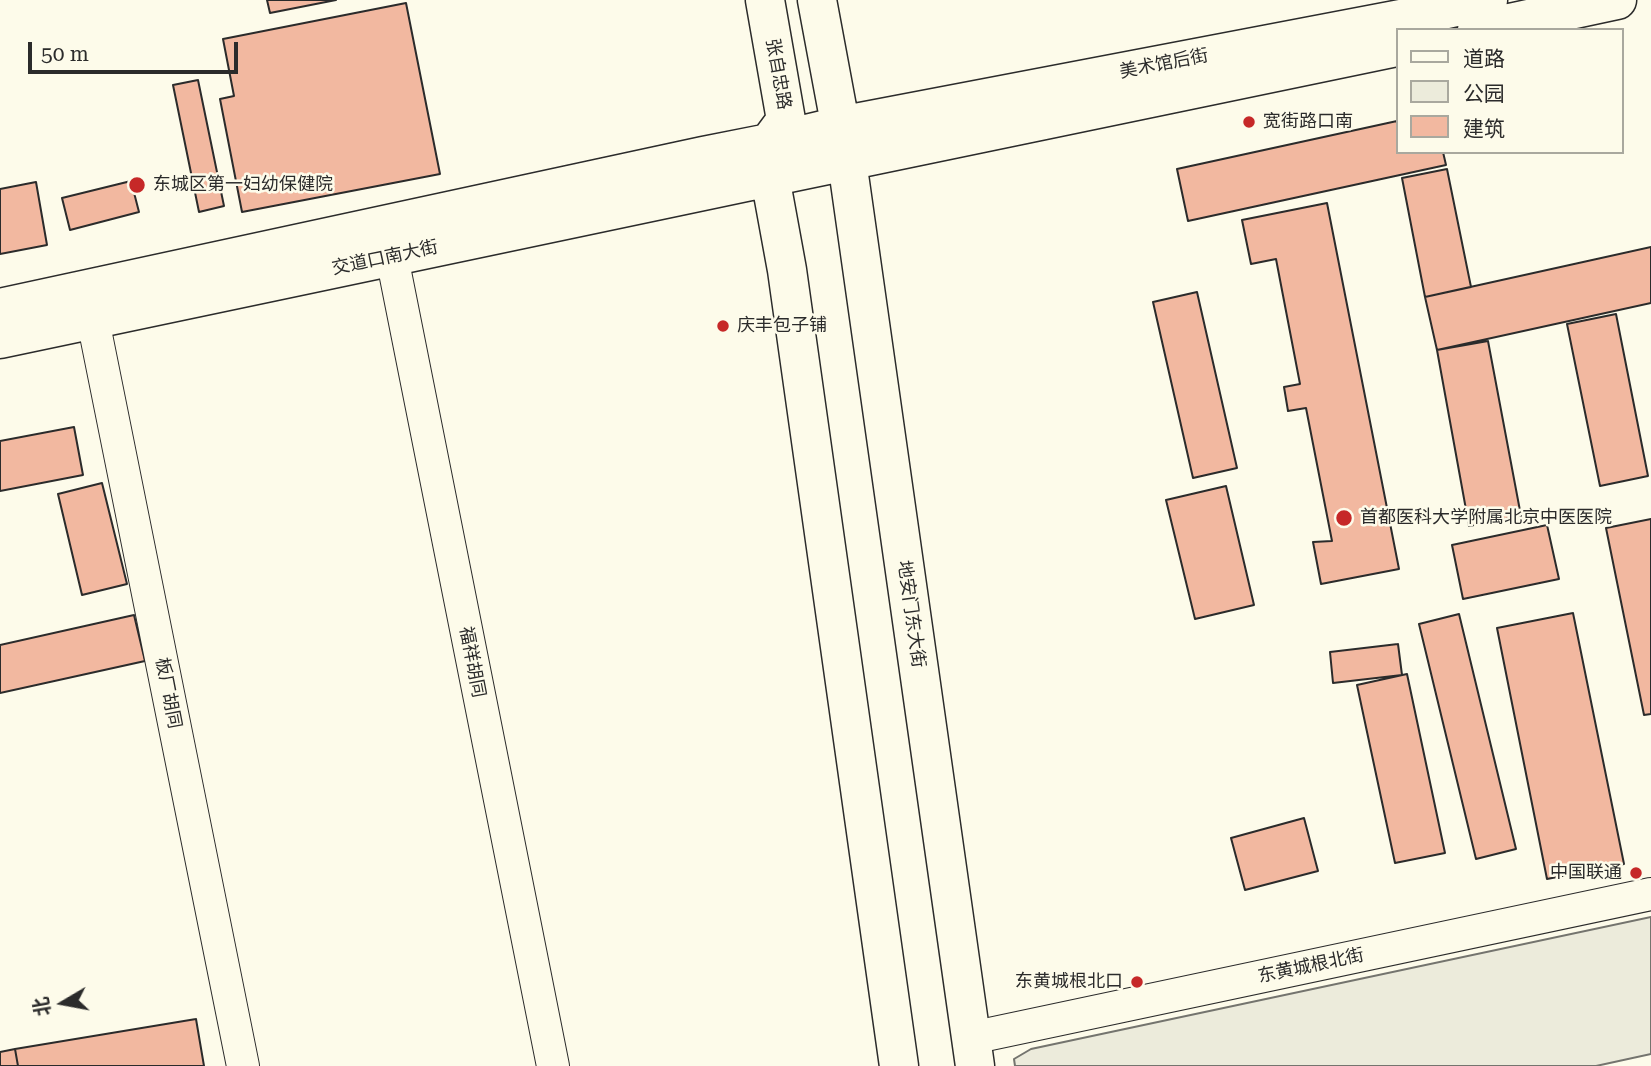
<!DOCTYPE html>
<meta charset="utf-8">
<style>
body{margin:0}
#map{position:relative;width:1651px;height:1066px;overflow:hidden;background:#fdfbea;font-family:"Roboto Serif","Noto Sans SC",serif}
canvas{display:block}
.legend{position:absolute;left:1396px;top:28px;width:228px;height:126px;box-sizing:border-box;background:#fdfbea;border:2px solid #a9a89e;margin:0;padding:9px 12px;list-style:none;font-size:21px;color:#2b2b2b}
.legend li{display:flex;align-items:center;gap:14px;height:35px}
.legend b{width:35px;border:2px solid #a9a89e}
.north{position:absolute;left:28px;top:968px;width:70px;height:70px;-webkit-text-stroke:5px #fdfbea;paint-order:stroke;rotate:260deg;font-size:19px;font-weight:700;line-height:28px;text-align:center;color:#2b2b2b}
.north::after{content:'';display:block;margin:auto;width:24px;height:32px;background:#2b2b2b;clip-path:polygon(50% 0,100% 100%,50% 72%,0 100%)}
.scale{position:absolute;left:28px;top:42px;width:210px;height:32px;box-sizing:border-box;border:4px solid #2b2b2b;border-top:0;padding-left:9px;font-size:21px;line-height:24px;white-space:nowrap;color:#2b2b2b;-webkit-text-stroke:5px #fdfbea;paint-order:stroke}
</style>
<div id="map">
<canvas width="1651" height="1066"></canvas>
<ul class="legend">
<li><b style="height:9px;background:#fdfbea"></b>道路</li>
<li><b style="height:19px;background:#ecebdb"></b>公园</li>
<li><b style="height:19px;background:#f2b8a0"></b>建筑</li>
</ul>
<div class="north">北</div>
<div class="scale">50 m</div>
</div>
<script>
const g = document.querySelector('canvas').getContext('2d');
g.lineJoin = 'round';
function fill(path, color) { g.fillStyle = color; g.fill(path, 'evenodd'); }
const toPath = rows => new Path2D(rows.map(r => 'M' + r).join(''));
function strokePath(path, color, width, dash) { g.strokeStyle = color; g.lineWidth = width; g.lineCap = dash ? 'butt' : 'round'; g.setLineDash(dash || []); g.stroke(path); }
function drawText(font, color, halo, rows, align = 'center') {
  g.font = font + ' "Roboto Serif","Noto Sans SC",serif'; g.lineWidth = 5; g.setLineDash([]); g.textBaseline = 'middle'; g.strokeStyle = halo; g.fillStyle = color; for (const [text, x, y, turn = 0] of rows) {
    g.save(); g.translate(x, y); g.rotate((+turn || 0) * Math.PI / 180); g.textAlign = isNaN(turn) ? turn : align; if (halo) g.strokeText(text, 0, 0); g.fillText(text, 0, 0); g.restore();
  }
}
const green = toPath([
 [1651,917,1651,1054,1596,1066,1015,1066,1014,1059,1031,1049,1651,917]
]);
fill(green, '#ecebdb');
strokePath(green, '#74746e', 2);
const building = toPath([
 [267,0,336,0,270,13,267,0],
 [406,3,440,174,242,212,220,99,234,96,223,39,406,3],
 [198,80,224,206,199,212,173,85,198,80],
 [1397,121,1397,152,1443,152,1446,165,1188,221,1177,169,1397,121],
 [1447,169,1471,287,1425,297,1402,178,1447,169],
 [131,181,139,212,70,230,62,198,131,181],
 [36,182,47,245,0,254,0,189,36,182],
 [1327,203,1399,569,1321,584,1313,542,1332,541,1306,408,1288,411,1284,387,1300,384,1276,259,1251,264,1242,220,1327,203],
 [1651,247,1651,303,1437,350,1425,297,1651,247],
 [1197,292,1237,468,1193,478,1153,302,1197,292],
 [1616,314,1648,476,1600,486,1567,324,1616,314],
 [1488,341,1521,516,1469,526,1437,350,1488,341],
 [74,427,83,475,0,491,0,441,74,427],
 [102,483,127,584,82,595,58,494,102,483],
 [1226,486,1254,605,1195,619,1166,500,1226,486],
 [1651,519,1651,714,1644,715,1606,528,1651,519],
 [1547,525,1559,579,1463,599,1452,545,1547,525],
 [1573,613,1624,864,1547,879,1497,628,1573,613],
 [1459,614,1516,849,1476,859,1419,624,1459,614],
 [134,615,145,661,0,693,0,645,134,615],
 [1398,644,1402,675,1333,683,1330,652,1398,644],
 [1407,674,1445,853,1395,863,1357,685,1407,674],
 [1304,818,1318,871,1245,890,1231,838,1304,818],
 [196,1019,204,1066,18,1066,15,1049,196,1019],
 [15,1049,18,1066,0,1066,0,1052,15,1049]
]);
fill(building, '#f2b8a0');
strokePath(building, '#2b2b2b', 2);
const minor = toPath([
 [392,257,553,1066],
 [93,320,243,1066],
 [971,1038,1651,894]
]);
const major = toPath([
 [765,0,786,120,769,143],
 [817,0,847,161,975,1066],
 [1477,30,1617,0],
 [769,152,770,177,787,270,899,1066],
 [0,308,703,156,769,143,840,126,1411,17,1488,0],
 [0,339,770,177,1397,47]
]);
strokePath(minor, '#2b2b2b', 34);
strokePath(major, '#2b2b2b', 41);
strokePath(minor, '#fdfbea', 32);
strokePath(major, '#fdfbea', 38);
for (const [x, y, r, color] of [
 [1249,122,7,"#c62828"],
 [137,185,9,"#c62828"],
 [723,326,7,"#c62828"],
 [1344,518,9,"#c62828"],
 [1636,873,7,"#c62828"],
 [1137,982,7,"#c62828"]
]) { const dot = new Path2D(); dot.arc(x, y, r, 0, 2 * Math.PI); g.fillStyle = color; g.fill(dot); strokePath(dot, '#fdfbea', 2.5); }
drawText('18px', '#2b2b2b', '#fdfbea', [
 ["美术馆后街",1164,64,-11],
 ["张自忠路",778,74,80],
 ["交道口南大街",385,258,-12],
 ["地安门东大街",911,614,82],
 ["福祥胡同",472,662,79],
 ["板厂胡同",168,693,79],
 ["东黄城根北街",1311,966,-12]
]);
drawText('18px', '#2b2b2b', '#fdfbea', [
 ["宽街路口南",1263,122],
 ["东城区第一妇幼保健院",153,185],
 ["庆丰包子铺",737,326],
 ["首都医科大学附属北京中医医院",1360,518],
 ["中国联通",1622,873,"right"],
 ["东黄城根北口",1123,982,"right"]
], 'left');
</script>
